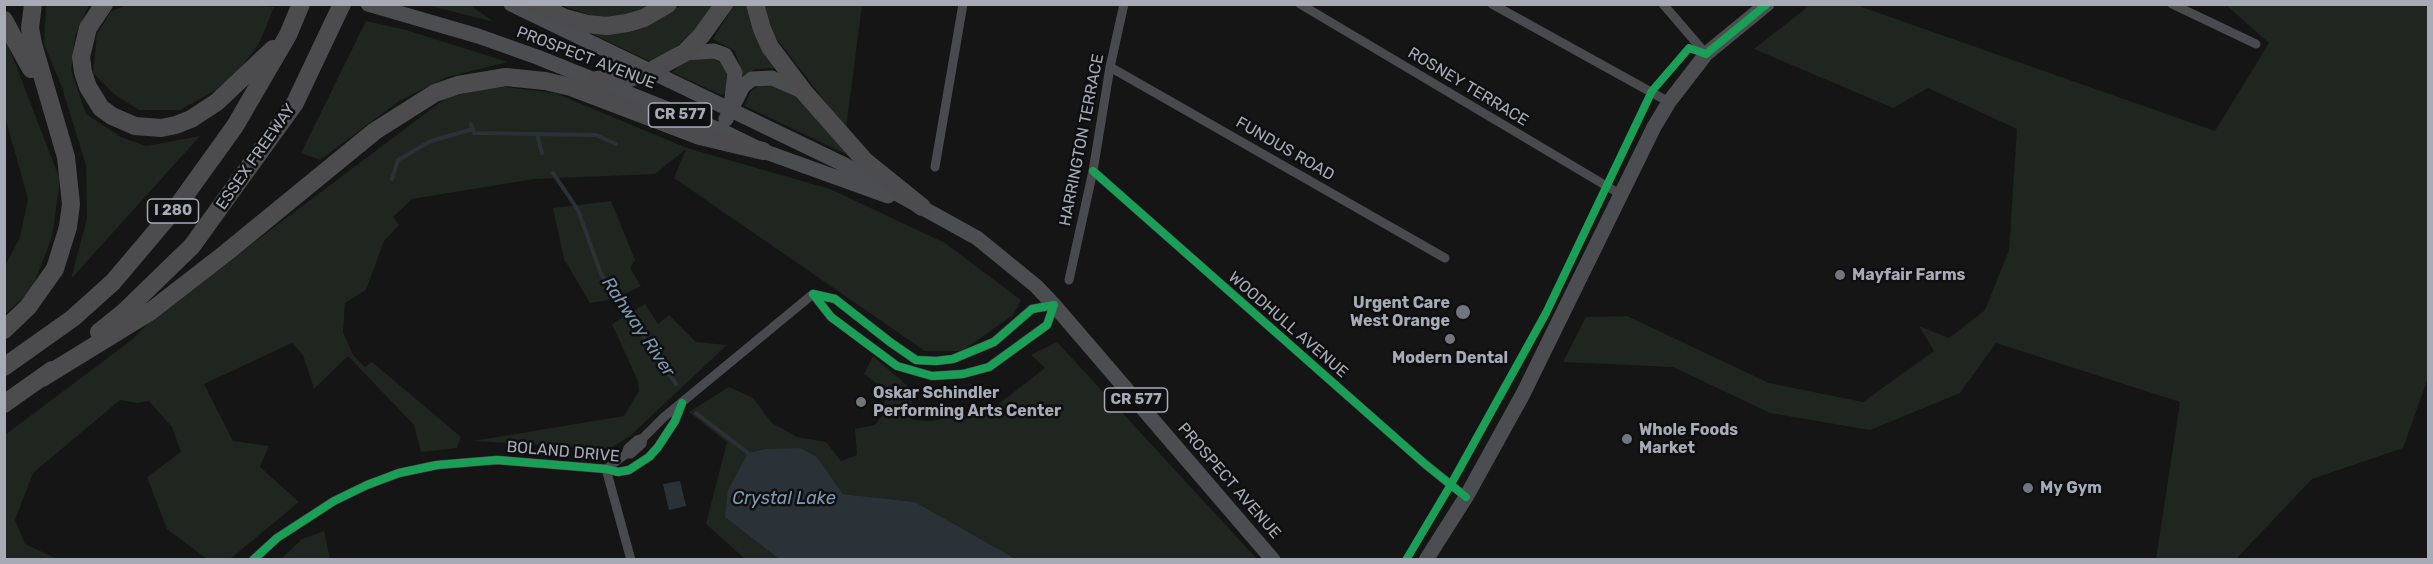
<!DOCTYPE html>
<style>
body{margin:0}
#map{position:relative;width:2433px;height:564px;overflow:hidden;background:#151515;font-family:Rubik,sans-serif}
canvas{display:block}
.frame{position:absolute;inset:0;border:6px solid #a6abb6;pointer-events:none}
</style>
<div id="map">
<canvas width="2433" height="564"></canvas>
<div class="frame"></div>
</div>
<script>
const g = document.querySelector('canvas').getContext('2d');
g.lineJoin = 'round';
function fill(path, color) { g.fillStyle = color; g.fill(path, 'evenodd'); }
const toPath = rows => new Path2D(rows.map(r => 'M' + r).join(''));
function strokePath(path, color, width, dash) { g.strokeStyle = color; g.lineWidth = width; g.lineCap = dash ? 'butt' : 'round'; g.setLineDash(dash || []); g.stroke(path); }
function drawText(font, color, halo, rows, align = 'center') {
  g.font = font + ' Rubik,sans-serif'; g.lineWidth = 5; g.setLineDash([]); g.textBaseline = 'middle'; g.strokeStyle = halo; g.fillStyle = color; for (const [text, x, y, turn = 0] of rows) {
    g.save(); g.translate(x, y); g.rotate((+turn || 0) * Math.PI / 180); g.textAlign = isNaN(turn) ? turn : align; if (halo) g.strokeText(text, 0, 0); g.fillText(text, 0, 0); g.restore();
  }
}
fill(toPath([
 [231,4,274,7,259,44,229,83,180,110,139,110,114,94,93,73,97,34,111,11,128,5],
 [46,5,89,5,75,36,71,70,86,114,121,137,146,146,200,136,71,279,87,218,86,165,61,85,44,44],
 [427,5,470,5,494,22],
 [560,5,659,5,604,20],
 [682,5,712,5,696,31,657,61,649,61,584,30,638,29],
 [732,5,748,5,776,68,755,69,743,77,735,51,713,39,728,15],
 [762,5,862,5,846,129,764,22],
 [1810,5,1856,5,2215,131,2269,43,2226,5,2428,5,2428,378,2403,448,2312,479,2236,559,2156,559,2180,402,1996,343,1960,393,1870,430,1770,413,1673,367,1563,362,1586,317,1627,316,1769,383,1863,402,1934,351,1919,326,1949,338,1985,310,2009,250,2017,129,1928,88,1893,108,1754,49],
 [366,21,406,30,508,62,447,77,399,101,320,160,301,153],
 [4,34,60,180,52,237,31,291,5,314,5,266,20,237,28,199,5,117],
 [704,56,722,62,729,80,728,92,721,95,672,72,684,62],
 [764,82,804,100,848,155,745,106,750,92],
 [505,87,555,93,687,148,830,189,945,243,1021,300,1013,315,962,351,925,351,674,178,686,149,655,174,534,179,412,199,393,217,399,225,384,241,366,290,345,303,343,332,353,355,365,367,372,362,461,437,457,448,421,452,414,425,348,356,314,389,303,355,292,343,204,384,233,441,269,446,260,467,299,502,230,559,207,559,167,529,147,477,181,452,172,427,149,401,137,403,120,400,33,473,15,520,25,544,57,559,5,560,5,435,133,339,160,310,164,310,454,92],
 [611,201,635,260,630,268,641,286,615,299,590,303,564,259,553,208],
 [645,304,658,324,669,315,696,342,727,345,630,436,609,449,473,441,624,416,639,391,638,381,612,324],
 [1057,342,1257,559,1016,559,915,502,843,494,817,457,725,517,779,559,745,559,706,524,727,442,689,412,729,387,753,398,772,423,797,437,826,442,841,461,857,455,855,429,875,425,882,416,887,391,864,374,873,356,911,389,912,420,931,421,991,410,1045,368,1031,355],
 [324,531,330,559,281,559,302,539]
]), '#1f251f');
fill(toPath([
 [800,448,817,457,843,494,915,502,1016,559,779,559,725,517,728,490,748,453,766,449],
 [680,481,686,506,669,510,663,484]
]), '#2a3238');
strokePath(toPath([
 [471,124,474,133,537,134,542,153],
 [537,134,596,135,616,144],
 [553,173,578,210,601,274,676,384],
 [392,179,398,160,431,141,473,129],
 [696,413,748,453]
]), '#2a3238', 4);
strokePath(toPath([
 [1300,4,1620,194],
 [1492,4,1669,102],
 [1663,4,1706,54],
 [2172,4,2256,44],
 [1110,67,1445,258],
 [935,167,963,4],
 [1093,171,1425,464,1466,497],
 [1069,280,1093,171,1110,67,1124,4],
 [813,294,835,299,890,342,916,360,936,361,953,359,994,342,1032,309,1054,305,1047,325,989,367,963,374,932,376,897,366,831,317,813,294],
 [626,454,631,454,642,444,643,438,664,417,813,294],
 [606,469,631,560],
 [606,469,626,454,628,448,637,440,643,438],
 [253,560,277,538,334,501,367,485,399,473,437,465,497,460,606,469,618,472,629,470,649,457,658,447,675,421,682,403]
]), '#494a4e', 9);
strokePath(toPath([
 [368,4,478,36,537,57,722,131,763,151,888,196],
 [511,4,845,165,977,238,1036,286,1054,305,1273,560],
 [684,53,714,51,725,55,735,73,732,98],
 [726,119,743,86,752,79,772,78,804,92],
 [1426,560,1466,497,1523,394,1654,127,1669,102,1706,54,1767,4]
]), '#4b4d50', 15);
strokePath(toPath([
 [104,4,88,28,81,57,83,72,88,87,101,108,112,116,135,126,161,128,176,125,191,119,217,102,273,49],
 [536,4,565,18,587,24,607,26,627,23,644,18,668,4],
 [755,4,762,29,770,47,804,92,865,161,922,207],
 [4,20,31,69],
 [597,80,630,78,651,71,684,53,701,36,724,4],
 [4,330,28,307,55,269,68,227,71,204,66,157,33,44,30,28,33,4],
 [99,332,124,312,192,246,295,103,342,4],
 [4,367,73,318,113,282,179,204,235,126,288,35,301,4],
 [42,378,151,311,227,252,375,131,435,93,458,85,506,77,545,81,571,87,700,136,763,151],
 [4,404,52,370]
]), '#4c4c4f', 18);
strokePath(toPath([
 [1093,171,1425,464,1466,497],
 [813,294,835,299,890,342,916,360,936,361,953,359,994,342,1032,309,1054,305,1047,325,989,367,963,374,932,376,897,366,831,317,813,294],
 [253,560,277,538,334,501,367,485,399,473,437,465,497,460,606,469,618,472,629,470,649,457,658,447,675,421,682,403],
 [1406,560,1450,486,1546,313,1652,91,1689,48,1706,54,1767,4]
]), '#1a9f57', 8);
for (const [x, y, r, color] of [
 [1840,275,6,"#73767e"],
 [1463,312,8,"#73767e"],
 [1450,339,6,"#73767e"],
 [861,402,6,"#73767e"],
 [1627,439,6,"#73767e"],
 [2028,488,6,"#73767e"]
]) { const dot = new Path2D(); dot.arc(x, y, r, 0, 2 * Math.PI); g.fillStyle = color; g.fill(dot); strokePath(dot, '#0f0f11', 2); }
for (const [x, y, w] of [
 [680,115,63],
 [173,211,51],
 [1136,400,63]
]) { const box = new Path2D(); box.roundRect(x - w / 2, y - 12, w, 24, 4.5); g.fillStyle = '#0f0f11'; g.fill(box); strokePath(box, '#a6abb6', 1.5); }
drawText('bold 15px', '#a6abb6', null, [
 ["CR 577",680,115],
 ["I 280",173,211],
 ["CR 577",1136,400]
]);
drawText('16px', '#a6abb6', '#0f0f11', [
 ["PROSPECT AVENUE",586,58,21],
 ["ROSNEY TERRACE",1468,87,31],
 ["HARRINGTON TERRACE",1082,140,-79],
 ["FUNDUS ROAD",1285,149,30],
 ["ESSEX FREEWAY",256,157,-55],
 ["WOODHULL AVENUE",1288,325,41],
 ["BOLAND DRIVE",563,452,5],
 ["PROSPECT AVENUE",1229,481,49]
]);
drawText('bold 16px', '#a6abb6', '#0f0f11', [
 ["Mayfair Farms",1852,275],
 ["Urgent Care",1450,303,"right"],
 ["West Orange",1450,321,"right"],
 ["Modern Dental",1450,358,"center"],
 ["Oskar Schindler",873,393],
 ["Performing Arts Center",873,411],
 ["Whole Foods",1639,430],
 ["Market",1639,448],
 ["My Gym",2040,488]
], 'left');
drawText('italic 18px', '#7d9ab1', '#0f0f11', [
 ["Rahway River",638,327,56],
 ["Crystal Lake",784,499]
]);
</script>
